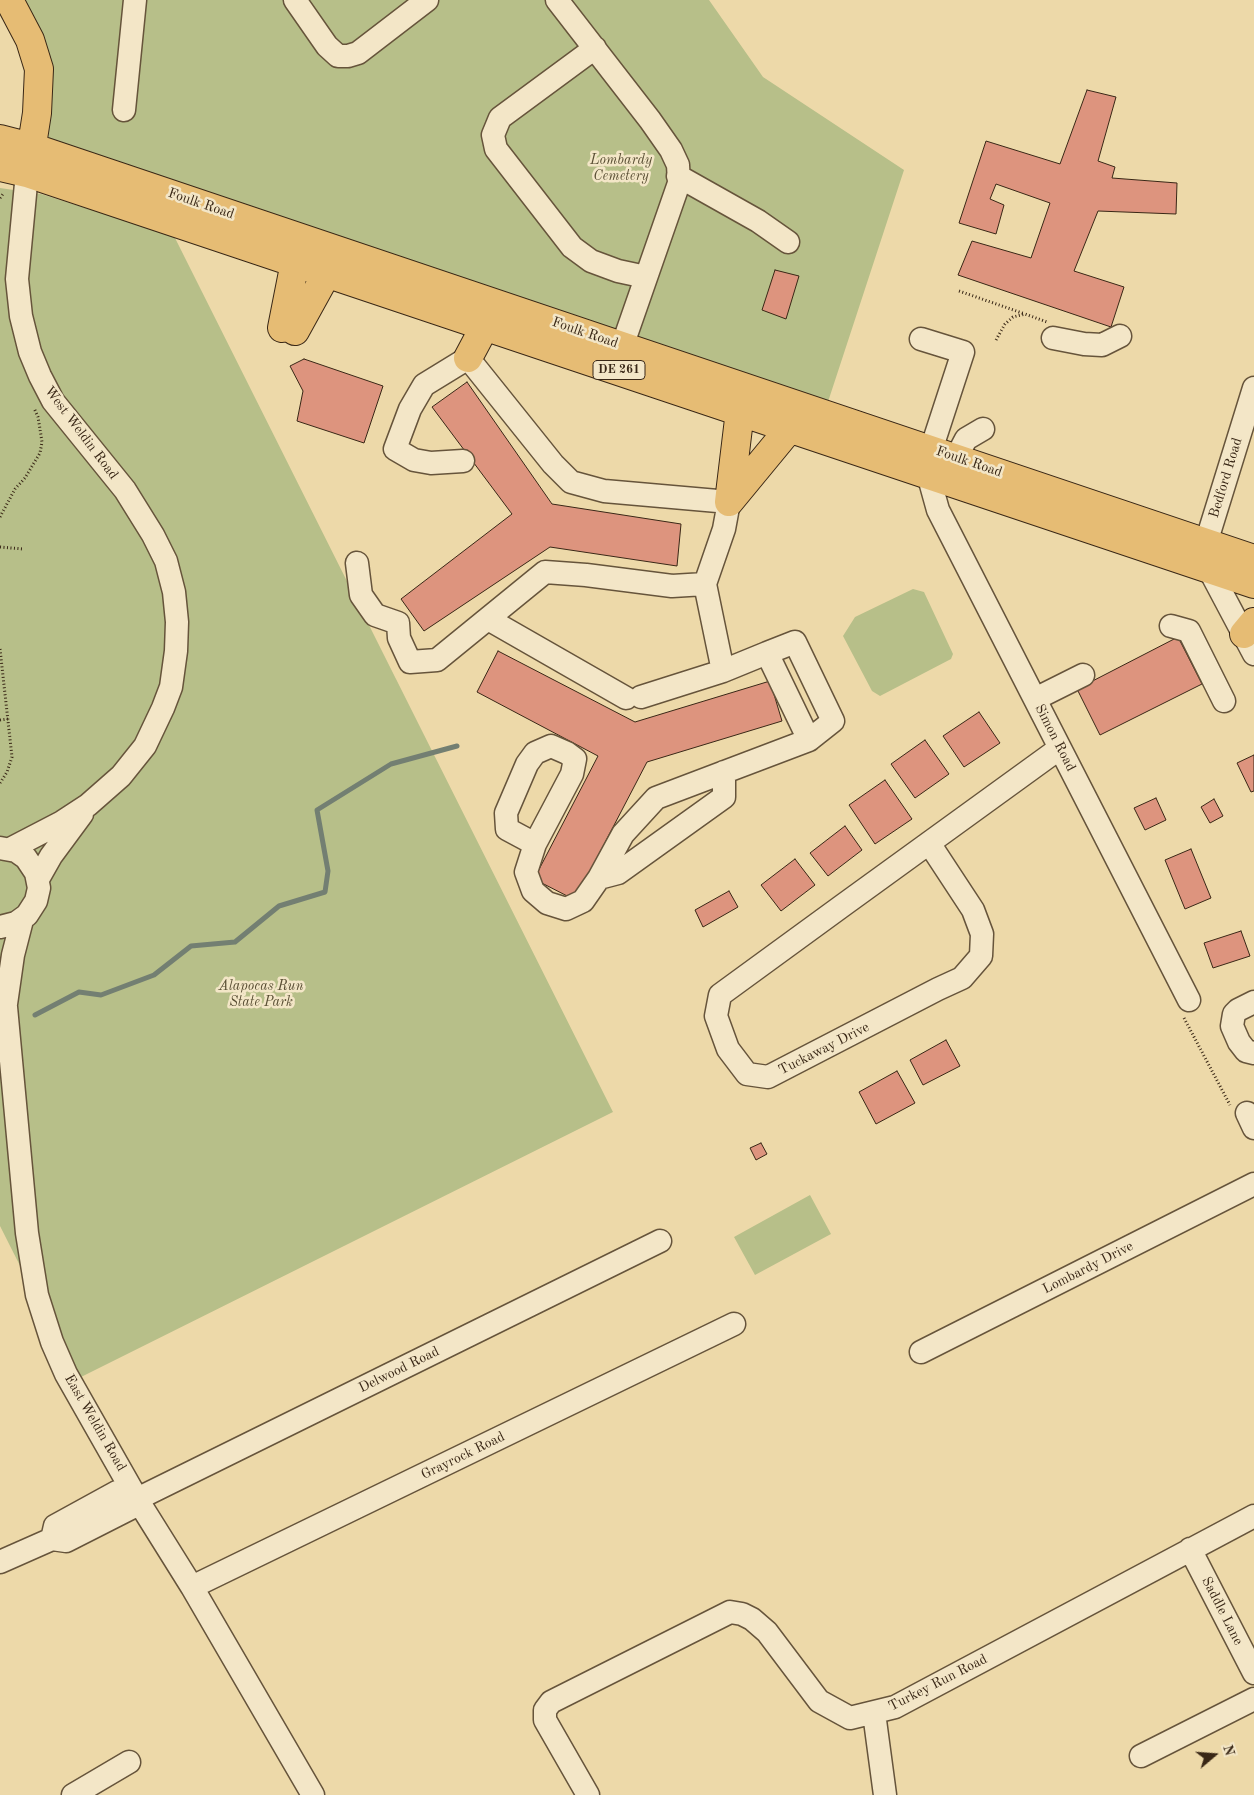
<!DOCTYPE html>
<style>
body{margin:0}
#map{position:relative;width:1254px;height:1795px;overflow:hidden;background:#edd9a9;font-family:"Old Standard TT",serif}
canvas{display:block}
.north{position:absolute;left:1189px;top:1730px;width:50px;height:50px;-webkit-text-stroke:4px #f3e6c7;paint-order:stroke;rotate:72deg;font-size:14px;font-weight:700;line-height:20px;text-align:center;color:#392716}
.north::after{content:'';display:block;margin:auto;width:18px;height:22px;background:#392716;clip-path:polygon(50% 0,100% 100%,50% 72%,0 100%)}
</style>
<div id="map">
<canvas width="1254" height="1795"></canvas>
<div class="north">N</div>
</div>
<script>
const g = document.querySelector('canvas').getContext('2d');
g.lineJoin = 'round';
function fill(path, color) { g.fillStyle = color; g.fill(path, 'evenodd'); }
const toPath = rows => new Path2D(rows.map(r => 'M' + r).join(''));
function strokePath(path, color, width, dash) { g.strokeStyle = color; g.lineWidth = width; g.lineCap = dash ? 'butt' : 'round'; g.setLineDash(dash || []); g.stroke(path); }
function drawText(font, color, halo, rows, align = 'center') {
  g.font = font + ' "Old Standard TT",serif'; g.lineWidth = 5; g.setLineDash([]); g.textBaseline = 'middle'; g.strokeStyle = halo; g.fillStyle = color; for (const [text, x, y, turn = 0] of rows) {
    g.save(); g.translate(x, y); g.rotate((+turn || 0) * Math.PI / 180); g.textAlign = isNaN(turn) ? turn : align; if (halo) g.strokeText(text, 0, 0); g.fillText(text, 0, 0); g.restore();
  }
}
fill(toPath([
 [9,0,709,0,763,77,904,170,824,414,31,147,37,113],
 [0,188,41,194,174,236,613,1112,77,1379,0,1226],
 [913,589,924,592,953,654,951,659,880,696,872,691,843,636,855,617],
 [810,1195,831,1234,755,1275,734,1237]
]), '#b7bf89');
strokePath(toPath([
 [35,1015,79,992,101,995,154,975,191,946,235,942,279,906,325,892,328,871,317,810,391,764,457,746]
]), '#737f72', 5);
const building = toPath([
 [1087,90,1116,97,1098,161,1115,167,1112,178,1177,183,1176,214,1098,211,1074,271,1124,287,1111,327,958,275,972,241,1031,258,1050,203,996,184,990,199,1004,205,996,234,959,223,986,141,1060,164,1087,90],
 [775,270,799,276,786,319,762,310,775,270],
 [304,359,383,386,364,443,297,421,303,391,290,366,304,359],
 [467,382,552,504,681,524,677,566,550,547,424,631,401,599,512,514,432,407,467,382],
 [1178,637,1202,684,1100,735,1077,689,1178,637],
 [498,651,635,722,770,681,782,721,647,762,575,900,534,879,598,756,477,692,498,651],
 [979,712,1000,743,964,767,943,736,979,712],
 [925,740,949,774,915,798,891,764,925,740],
 [1254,755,1254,791,1251,792,1237,763,1254,755],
 [885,780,912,819,875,844,849,805,885,780],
 [1156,798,1166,820,1145,830,1134,808,1156,798],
 [1214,799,1223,816,1210,823,1201,807,1214,799],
 [845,826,862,850,828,876,810,853,845,826],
 [1191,849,1211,898,1185,909,1165,860,1191,849],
 [795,859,815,885,781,911,761,885,795,859],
 [729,891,738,907,703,927,695,910,729,891],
 [1241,931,1250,956,1213,968,1204,943,1241,931],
 [946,1040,960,1066,923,1085,910,1060,946,1040],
 [897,1071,915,1103,876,1124,859,1092,897,1071],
 [761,1143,767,1154,756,1160,750,1148,761,1143]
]);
fill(building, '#dd947e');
strokePath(building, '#392716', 1);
const minor = toPath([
 [295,0,327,46,338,56,348,56,358,53,427,0],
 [557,0,650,120,671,150,678,165,679,183,617,361],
 [595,48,500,118,493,135,496,149,572,247,591,261,618,271,646,277],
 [124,110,135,0],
 [678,176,758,221,788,242],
 [1053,338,1084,344,1102,345,1120,336],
 [921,339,963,352,931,450],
 [1254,388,1206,543,1209,569,1254,654],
 [956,458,966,439,983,429],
 [928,474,938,510,1189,1000],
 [357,563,361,595,375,615,398,623,399,638,410,662,437,660,545,572,586,575,672,586,705,584,724,529,729,502,604,491,571,482,553,464,468,358,424,385,410,409,395,449,414,460,431,463,463,461],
 [705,584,723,671],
 [488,619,626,698],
 [1171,626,1189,631,1224,701],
 [767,653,795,642,833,721,809,740],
 [1035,699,1083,675],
 [929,843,973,910,982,934,981,956,962,978,938,989,768,1077,747,1074,728,1049,716,1016,720,995,842,906,1060,748],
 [535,844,507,829,506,813,527,764,535,753,551,746,567,753,575,759,572,774,535,844,526,872,533,891,547,903,566,909,583,901,599,878,623,834,656,798,809,740,767,653,723,671,641,697],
 [0,848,16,851,26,858,36,873,39,888,36,901,27,915,16,923,0,927],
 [10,849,62,822,88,805,121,776,145,746,163,708,171,687,176,651,177,622,174,592,166,561,153,535,125,490,53,401,40,376,30,352,21,316,17,279,27,173],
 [599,878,618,873,724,797,724,772],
 [38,879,51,856,82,814],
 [0,986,6,1007,27,1233,37,1295,52,1342,66,1374,137,1499,192,1587,313,1795],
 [1254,1002,1238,1010,1234,1014,1232,1026,1239,1042,1246,1051,1254,1053],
 [6,1004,13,955,22,920],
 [1247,1113,1254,1128],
 [921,1352,1254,1184],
 [137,1499,660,1241],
 [52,1539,55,1526,117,1492,137,1499],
 [1190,1549,1254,1673],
 [0,1562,52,1539,66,1541,131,1508,137,1499],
 [192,1587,734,1324],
 [874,1713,885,1795],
 [1141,1756,1254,1699],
 [73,1795,129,1762],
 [588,1795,545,1720,545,1710,551,1702,730,1612,742,1614,752,1619,767,1632,819,1701,850,1718,895,1707,1254,1516]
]);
const major = toPath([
 [9,0,30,40,39,69,37,113,29,164],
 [0,139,31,147,1254,559],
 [0,167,27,173,1254,584],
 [282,328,295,262],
 [295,331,327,273],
 [468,358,485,326],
 [729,502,790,428],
 [729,502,740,411],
 [1244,634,1254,622]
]);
strokePath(minor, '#66543b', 25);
strokePath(major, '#392716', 30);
strokePath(toPath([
 [0,198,3,194],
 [959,291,1025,314],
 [996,340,1005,324,1013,317,1025,314,1047,322],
 [0,517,15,489,25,478,40,453,42,442,40,429,38,417,34,408],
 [0,547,23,549],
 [0,649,12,757,7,772,0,783],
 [0,720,8,719],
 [1184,1018,1230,1105]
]), '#392716', 3, [1, 2.5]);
strokePath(minor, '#f3e6c7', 22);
strokePath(major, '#e6bc74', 28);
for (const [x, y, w] of [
 [619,370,52]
]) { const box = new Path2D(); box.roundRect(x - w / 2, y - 9.5, w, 19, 4); g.fillStyle = '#f3e6c7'; g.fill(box); strokePath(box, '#392716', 1); }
drawText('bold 12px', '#392716', null, [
 ["DE 261",619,370]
]);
drawText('italic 14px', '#584d33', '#f3e6c7', [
 ["Lombardy",621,160],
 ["Cemetery",621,176],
 ["Alapocas Run",261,986],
 ["State Park",261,1002]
]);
drawText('14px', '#392716', '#f3e6c7', [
 ["Foulk Road",201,204,19],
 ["Foulk Road",585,333,19],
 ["West Weldin Road",81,433,53],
 ["Foulk Road",969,462,19],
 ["Bedford Road",1226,478,-73],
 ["Simon Road",1055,738,63],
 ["Tuckaway Drive",824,1049,-27],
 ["Lombardy Drive",1088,1268,-27],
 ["Delwood Road",399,1370,-26],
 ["East Weldin Road",95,1423,60],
 ["Grayrock Road",463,1456,-26],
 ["Saddle Lane",1222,1611,63],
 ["Turkey Run Road",938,1683,-27]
]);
</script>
